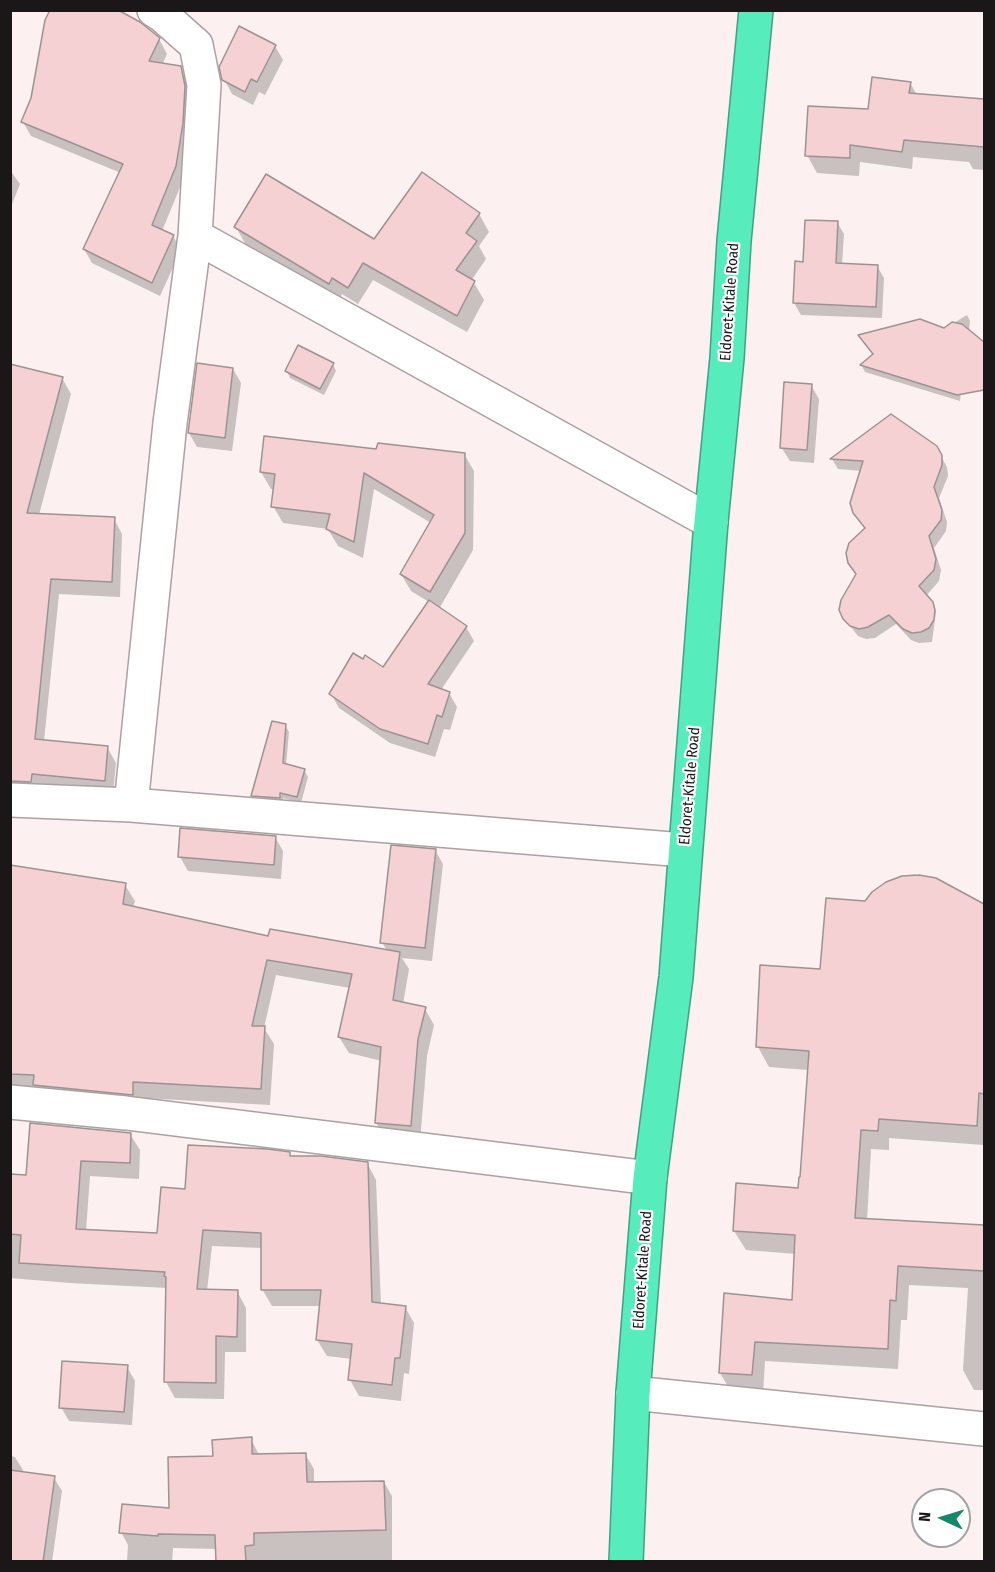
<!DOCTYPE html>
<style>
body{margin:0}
#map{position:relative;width:995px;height:1572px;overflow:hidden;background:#fcf0f0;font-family:"Fira Sans Condensed",sans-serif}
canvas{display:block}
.frame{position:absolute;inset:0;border:12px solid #1b1718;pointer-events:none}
.north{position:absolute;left:911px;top:1488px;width:60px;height:60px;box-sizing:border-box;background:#fff;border:2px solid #a4a2a3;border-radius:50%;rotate:274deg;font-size:16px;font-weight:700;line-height:24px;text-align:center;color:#1b1718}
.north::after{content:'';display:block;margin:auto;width:21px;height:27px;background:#148868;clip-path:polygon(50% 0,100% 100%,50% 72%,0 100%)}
</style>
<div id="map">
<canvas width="995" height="1572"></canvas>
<div class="frame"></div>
<div class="north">N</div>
</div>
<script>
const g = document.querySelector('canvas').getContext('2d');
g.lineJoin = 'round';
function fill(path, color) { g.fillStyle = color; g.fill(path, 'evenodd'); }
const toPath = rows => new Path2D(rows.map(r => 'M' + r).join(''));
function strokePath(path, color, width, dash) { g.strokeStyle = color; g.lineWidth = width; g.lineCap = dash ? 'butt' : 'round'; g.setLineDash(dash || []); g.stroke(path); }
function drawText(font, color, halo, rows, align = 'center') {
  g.font = font + ' "Fira Sans Condensed",sans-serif'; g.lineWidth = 4.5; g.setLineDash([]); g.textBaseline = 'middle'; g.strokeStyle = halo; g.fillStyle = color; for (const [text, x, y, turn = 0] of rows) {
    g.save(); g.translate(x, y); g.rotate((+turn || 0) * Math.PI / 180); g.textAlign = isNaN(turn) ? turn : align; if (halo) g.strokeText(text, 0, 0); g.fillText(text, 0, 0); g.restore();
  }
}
fill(toPath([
 [159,39,167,54,162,65,180,68,188,82,183,180,162,231,173,236,181,250,160,296,92,263,84,249,121,173,31,136,23,122],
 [275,46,283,60,265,95,259,92,253,105,232,94,224,79],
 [910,83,917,95,984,100,984,170,973,169,969,162,913,157,912,169,860,162,859,176,817,173,807,155],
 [10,170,20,184,10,209],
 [479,214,489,232,479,246,486,259,471,281,474,283,484,300,467,332,373,280,358,304,342,294,339,300,246,245,236,227,375,241],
 [837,222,844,234,842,265,877,266,884,278,882,318,801,315,794,303,804,263],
 [967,315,970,321,960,401,865,372,862,366,874,355,944,329],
 [333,364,336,371,324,395,290,378,287,371],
 [233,369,241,383,232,451,197,447,189,433],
 [62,378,71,394,39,515,114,519,122,534,120,597,59,594,44,741,107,747,116,763,113,795,10,785,10,548],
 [811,385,819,399,814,463,790,461,781,447],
 [891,416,936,447,947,467,948,476,939,498,947,522,946,531,934,548,941,570,939,581,926,596,936,611,932,642,919,643,911,640,896,624,875,638,866,639,858,636,844,618,857,575,849,563,865,529,854,512,862,471,838,469,832,459],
 [377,451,464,454,474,471,473,550,439,609,466,627,474,641,441,690,449,693,457,707,450,730,444,729,435,757,390,743,339,708,331,694,363,662,383,669,429,602,411,591,401,574,431,523,374,489,363,558,338,546,328,529,283,523,273,506,275,489,271,489,261,472],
 [285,725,289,732,286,766,304,770,308,777,301,803,283,798,283,804,257,802,253,796],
 [275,837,283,851,281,879,188,871,180,857],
 [435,850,443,864,432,961,402,958,409,969,403,1004,425,1009,434,1025,427,1056,420,1142,386,1139,376,1123,382,1061,349,1053,339,1037,350,988,276,975,264,1028,274,1044,270,1105,142,1098,141,1111,10,1089,10,866,125,885,135,901,133,908,270,938,387,951,382,942],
 [935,880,984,906,984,1145,889,1138,889,1150,871,1149,867,1221,984,1227,984,1390,974,1390,963,1370,968,1288,909,1285,907,1320,901,1320,898,1369,765,1361,763,1395,732,1393,720,1373,793,1302,796,1254,746,1250,734,1231,799,1190,809,1070,769,1067,758,1047,821,970,866,903],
 [130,1134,140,1150,139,1179,90,1176,86,1231,158,1235,186,1190,289,1154,292,1158,367,1163,376,1180,381,1305,405,1307,414,1323,409,1374,404,1373,401,1401,359,1396,350,1380,352,1359,327,1356,317,1340,321,1306,272,1306,262,1289,262,1248,212,1246,207,1291,237,1291,246,1308,246,1352,225,1352,224,1399,175,1398,166,1382,167,1288,70,1283,10,1278,10,1175,27,1177],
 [127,1367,135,1381,132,1425,69,1421,61,1407],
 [251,1439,259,1455,305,1454,314,1469,314,1483,384,1482,392,1496,392,1562,217,1562,217,1549,173,1548,172,1562,127,1562,128,1545,121,1532,171,1509,214,1458],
 [10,1456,15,1457,23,1470,22,1473,54,1478,62,1491,52,1562,10,1562]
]), '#0003');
const building = toPath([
 [50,10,118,10,140,22,160,38,149,61,181,66,185,86,183,123,176,166,152,225,174,235,152,283,83,249,123,164,21,122,31,98,45,20,50,10],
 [239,26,276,45,257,82,251,79,245,92,222,80,219,67,239,26],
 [872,77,911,82,909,93,984,99,984,147,904,140,902,152,850,145,850,158,805,156,808,106,868,109,872,77],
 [422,172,480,213,466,233,477,241,456,270,475,281,457,316,363,263,348,288,332,278,329,284,234,227,266,174,374,239,422,172],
 [805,220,838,221,836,263,878,265,876,307,793,303,795,261,803,262,805,220],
 [920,319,944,328,952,322,962,324,984,342,984,390,957,395,860,365,873,354,858,335,920,319],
 [298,345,334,363,320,389,285,371,298,345],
 [197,363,233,368,225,438,188,433,197,363],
 [10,364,63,377,27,513,115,517,112,582,51,579,35,739,108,746,105,781,32,774,31,782,10,781,10,364],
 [784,382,812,384,807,450,780,448,784,382],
 [891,414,937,446,942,455,942,465,934,487,942,510,941,520,929,536,936,559,934,570,919,586,933,602,935,610,934,620,929,628,921,632,912,633,903,629,889,615,868,627,859,629,850,626,843,619,839,610,841,600,856,574,848,563,846,553,849,543,865,528,853,513,850,503,863,461,830,459,891,414],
 [264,436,376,449,378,443,465,453,465,533,430,592,400,574,434,515,364,473,354,542,326,529,330,514,271,507,275,474,260,472,264,436],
 [429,600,467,626,428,684,450,692,442,717,437,715,428,744,380,729,329,694,353,653,363,659,365,655,383,667,429,600],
 [272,721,286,724,283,763,305,769,297,797,280,793,280,798,251,796,272,721],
 [180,828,276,836,274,865,178,857,180,828],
 [391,845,436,849,425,948,380,943,391,845],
 [10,865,126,883,123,904,268,936,270,929,400,952,393,1000,426,1007,418,1039,411,1126,375,1123,381,1047,338,1037,352,974,267,960,252,1026,265,1026,261,1089,133,1082,133,1095,33,1085,34,1075,10,1074,10,865],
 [919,875,936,878,984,904,984,1094,979,1093,977,1126,879,1119,878,1131,861,1130,855,1218,984,1225,984,1271,898,1266,896,1301,890,1300,888,1349,755,1342,752,1375,719,1373,724,1293,792,1300,795,1235,733,1231,736,1183,798,1188,799,1177,800,1177,809,1051,756,1047,760,965,820,969,826,898,865,901,872,892,886,882,902,876,919,875],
 [30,1123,131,1133,130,1163,81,1161,76,1229,157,1233,161,1187,185,1189,188,1145,268,1149,290,1152,290,1156,321,1156,368,1162,372,1302,406,1306,400,1358,395,1358,392,1385,348,1380,352,1344,316,1340,321,1290,261,1290,261,1233,203,1230,197,1289,238,1290,237,1337,216,1336,216,1383,164,1382,166,1277,164,1276,165,1272,19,1263,21,1235,10,1234,10,1174,26,1175,30,1123],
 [62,1361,128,1365,124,1412,59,1408,62,1361],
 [252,1437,252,1454,306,1453,307,1482,384,1481,386,1530,254,1533,254,1545,245,1546,246,1562,216,1562,215,1535,158,1534,158,1536,119,1533,122,1504,169,1508,168,1457,213,1456,212,1440,252,1437],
 [10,1470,55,1476,43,1562,10,1562,10,1470]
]);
fill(building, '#f6d1d3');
strokePath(building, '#9d9293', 1.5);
const street = toPath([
 [195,236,711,522],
 [10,800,131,805,684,850],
 [131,805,170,423,195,236,204,85,196,45,162,15,154,10],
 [10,1102,126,1113,650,1178],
 [633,1393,984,1429]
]);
const highway = toPath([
 [626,1562,633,1393,650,1178,676,977,711,522,727,358,734,241,756,10]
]);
strokePath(street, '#aca1a1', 36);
strokePath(highway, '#42a183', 36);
strokePath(street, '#fff', 33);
strokePath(highway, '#57ecbc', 33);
drawText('15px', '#1b1718', '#fff', [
 ["Eldoret-Kitale Road",730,302,-86],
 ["Eldoret-Kitale Road",690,786,-85],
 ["Eldoret-Kitale Road",643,1270,-86]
]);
</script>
